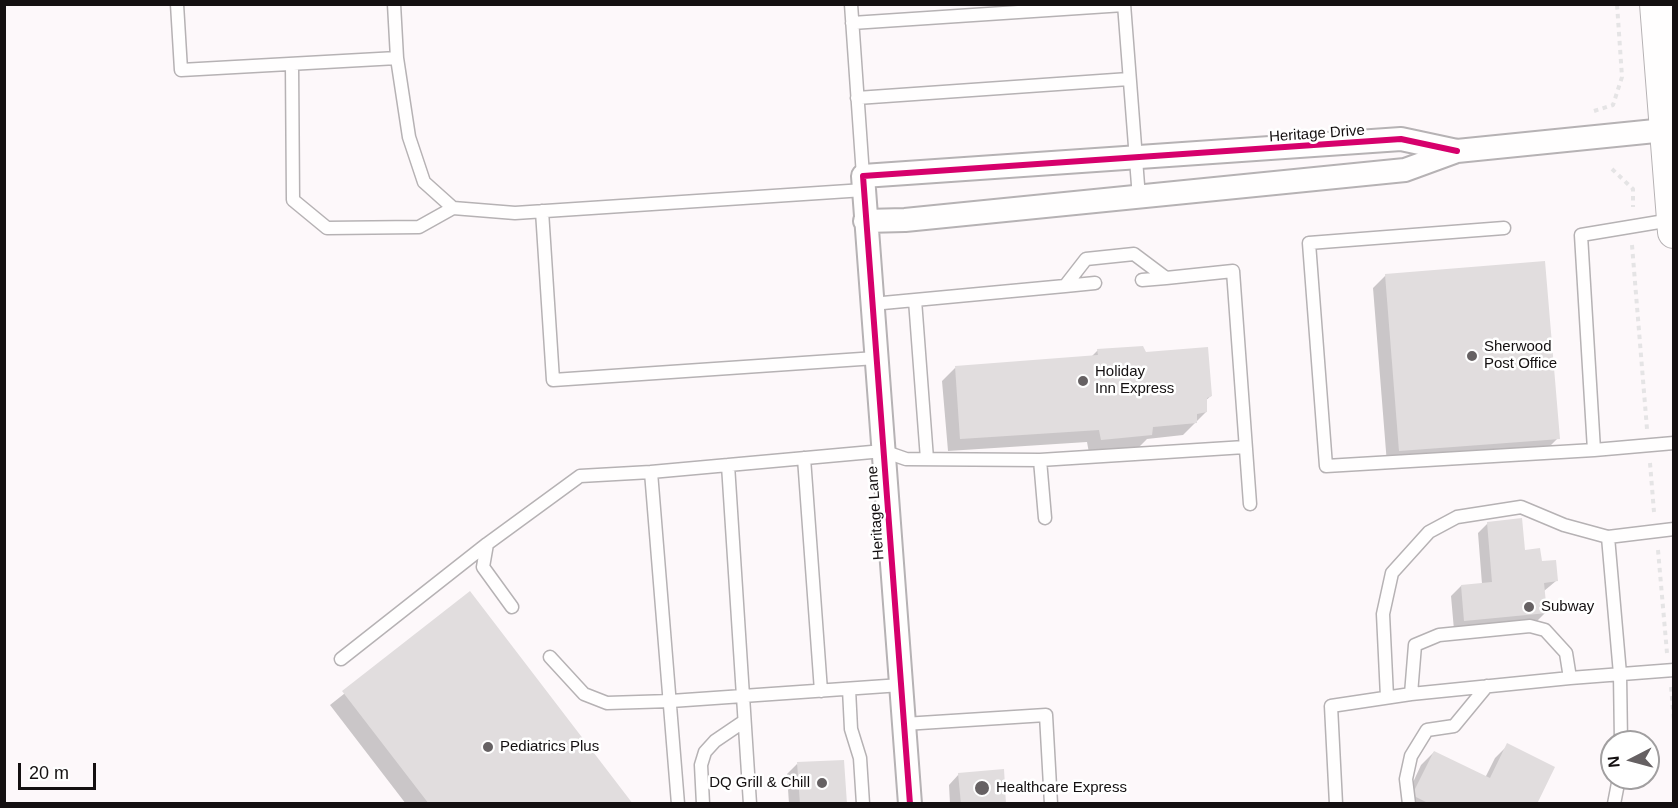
<!DOCTYPE html>
<style>
body{margin:0}
#map{position:relative;width:1678px;height:808px;overflow:hidden;background:#fdf8fa;font-family:Arial,sans-serif}
canvas{display:block}
.frame{position:absolute;inset:0;border:6px solid #141011;pointer-events:none}
.north{position:absolute;left:1600px;top:730px;width:60px;height:60px;box-sizing:border-box;background:#fff;border:2px solid #a19fa0;border-radius:50%;rotate:264deg;font-size:16px;font-weight:700;line-height:24px;text-align:center;color:#141011}
.north::after{content:'';display:block;margin:auto;width:21px;height:27px;background:#666163;clip-path:polygon(50% 0,100% 100%,50% 72%,0 100%)}
.scale{position:absolute;left:18px;top:763px;width:78px;height:27px;box-sizing:border-box;border:3px solid #141011;border-top:0;padding-left:8px;font-size:18px;line-height:21px;white-space:nowrap;color:#141011;-webkit-text-stroke:4px #fff;paint-order:stroke}
</style>
<div id="map">
<canvas width="1678" height="808"></canvas>
<div class="frame"></div>
<div class="north">N</div>
<div class="scale">20 m</div>
</div>
<script>
const g = document.querySelector('canvas').getContext('2d');
g.lineJoin = 'round';
function fill(path, color) { g.fillStyle = color; g.fill(path, 'evenodd'); }
const toPath = rows => new Path2D(rows.map(r => 'M' + r).join(''));
function strokePath(path, color, width, dash) { g.strokeStyle = color; g.lineWidth = width; g.lineCap = dash ? 'butt' : 'round'; g.setLineDash(dash || []); g.stroke(path); }
function drawText(font, color, halo, rows, align = 'center') {
  g.font = font + ' Arial,sans-serif'; g.lineWidth = 5; g.setLineDash([]); g.textBaseline = 'middle'; g.strokeStyle = halo; g.fillStyle = color; for (const [text, x, y, turn = 0] of rows) {
    g.save(); g.translate(x, y); g.rotate((+turn || 0) * Math.PI / 180); g.textAlign = isNaN(turn) ? turn : align; if (halo) g.strokeText(text, 0, 0); g.fillText(text, 0, 0); g.restore();
  }
}
fill(toPath([
 [1386,275,1558,438,1545,451,1387,464,1373,288],
 [1098,350,1145,353,1211,396,1205,401,1206,412,1183,435,1147,439,1138,448,1089,453,1087,442,948,451,942,381,955,368,1091,357],
 [1488,523,1540,562,1556,581,1544,591,1545,613,1535,623,1454,630,1451,596,1461,586,1482,584,1478,533],
 [470,594,631,804,406,804,330,705],
 [1508,745,1535,804,1403,804,1421,765,1434,752,1485,778,1495,758],
 [797,764,846,804,789,804,787,774],
 [959,774,1004,804,950,804,949,785]
]), '#0003');
fill(toPath([
 [1545,261,1560,439,1399,451,1385,274],
 [1143,346,1146,352,1208,347,1212,396,1207,398,1207,412,1197,414,1197,423,1153,427,1152,435,1101,440,1099,430,960,439,955,366,1098,355,1097,349],
 [1522,518,1525,550,1540,548,1542,561,1556,560,1558,581,1544,583,1547,613,1464,621,1461,585,1492,582,1487,522],
 [470,591,633,804,429,804,342,691],
 [1507,743,1555,767,1537,804,1430,804,1412,795,1434,751,1490,778],
 [844,760,847,804,800,804,797,762],
 [1004,769,1006,804,961,804,958,773]
]), '#e1ddde');
const service = toPath([
 [177,4,181,70,397,58,409,137,424,182,453,208,515,213,864,190],
 [394,4,397,58],
 [851,4,863,176],
 [1124,4,1139,198],
 [852,23,1124,5],
 [292,64,293,200,327,228,419,227,453,208],
 [857,98,1129,79],
 [542,211,553,380,876,358],
 [1671,220,1581,235,1594,450,1674,443],
 [1504,228,1309,243,1326,466,1594,450],
 [1142,280,1166,278],
 [1065,286,1095,283],
 [915,300,927,459],
 [872,304,1065,286,1086,259,1134,254,1166,278,1233,271,1250,504],
 [804,458,821,691],
 [1040,460,1245,447],
 [728,465,750,804],
 [512,607,483,567,487,544,580,476,651,472],
 [550,657,584,694,607,703,671,701,901,685],
 [341,659,487,544],
 [849,689,851,729,860,758,863,804],
 [1411,694,1570,678],
 [1387,697,1383,614,1392,573,1429,532,1457,517,1521,507,1564,525,1608,537],
 [904,724,1046,715,1051,804],
 [1621,742,1620,674,1608,537,1674,529],
 [678,804,651,472,883,451,906,459,1040,460,1045,518],
 [703,804,701,765,705,752,715,741,743,722],
 [1336,804,1331,706,1411,694,1415,645,1439,635,1530,626,1545,630,1566,653,1570,678,1674,670],
 [1409,804,1406,779,1411,756,1427,730,1454,726,1487,686],
 [1614,804,1619,778]
]);
const minor = toPath([
 [865,221,905,220,1405,170,1457,151,1665,130],
 [910,804,863,176,1401,139,1457,151]
]);
const secondary = toPath([
 [1656,4,1674,232]
]);
strokePath(service, '#b6b2b4', 15);
strokePath(minor, '#b6b2b4', 26);
strokePath(secondary, '#b6b2b4', 34);
strokePath(toPath([
 [1594,111,1613,105,1622,77,1617,4],
 [1612,169,1633,189,1633,207],
 [1632,245,1647,429],
 [1650,463,1654,512],
 [1658,550,1667,653],
 [1671,687,1674,720]
]), '#e5e4e5', 4, [4.5, 4.5]);
strokePath(service, '#fffefe', 12);
strokePath(minor, '#fffefe', 22);
strokePath(secondary, '#fffefe', 32);
strokePath(toPath([
 [910,804,863,176,1401,139,1457,151]
]), '#d6006c', 6);
for (const [x, y, r, color] of [
 [1472,356,6,"#666163"],
 [1083,381,6,"#666163"],
 [1529,607,6,"#666163"],
 [488,747,6,"#666163"],
 [822,783,6,"#666163"],
 [982,788,8,"#666163"]
]) { const dot = new Path2D(); dot.arc(x, y, r, 0, 2 * Math.PI); g.fillStyle = color; g.fill(dot); strokePath(dot, '#fff', 2); }
drawText('15px', '#141011', '#fff', [
 ["Heritage Drive",1317,134,-4],
 ["Heritage Lane",876,513,-94]
]);
drawText('15px', '#141011', '#fff', [
 ["Sherwood",1484,347],
 ["Post Office",1484,364],
 ["Holiday",1095,372],
 ["Inn Express",1095,389],
 ["Subway",1541,607],
 ["Pediatrics Plus",500,747],
 ["DQ Grill & Chill",810,783,"right"],
 ["Healthcare Express",996,788]
], 'left');
</script>
